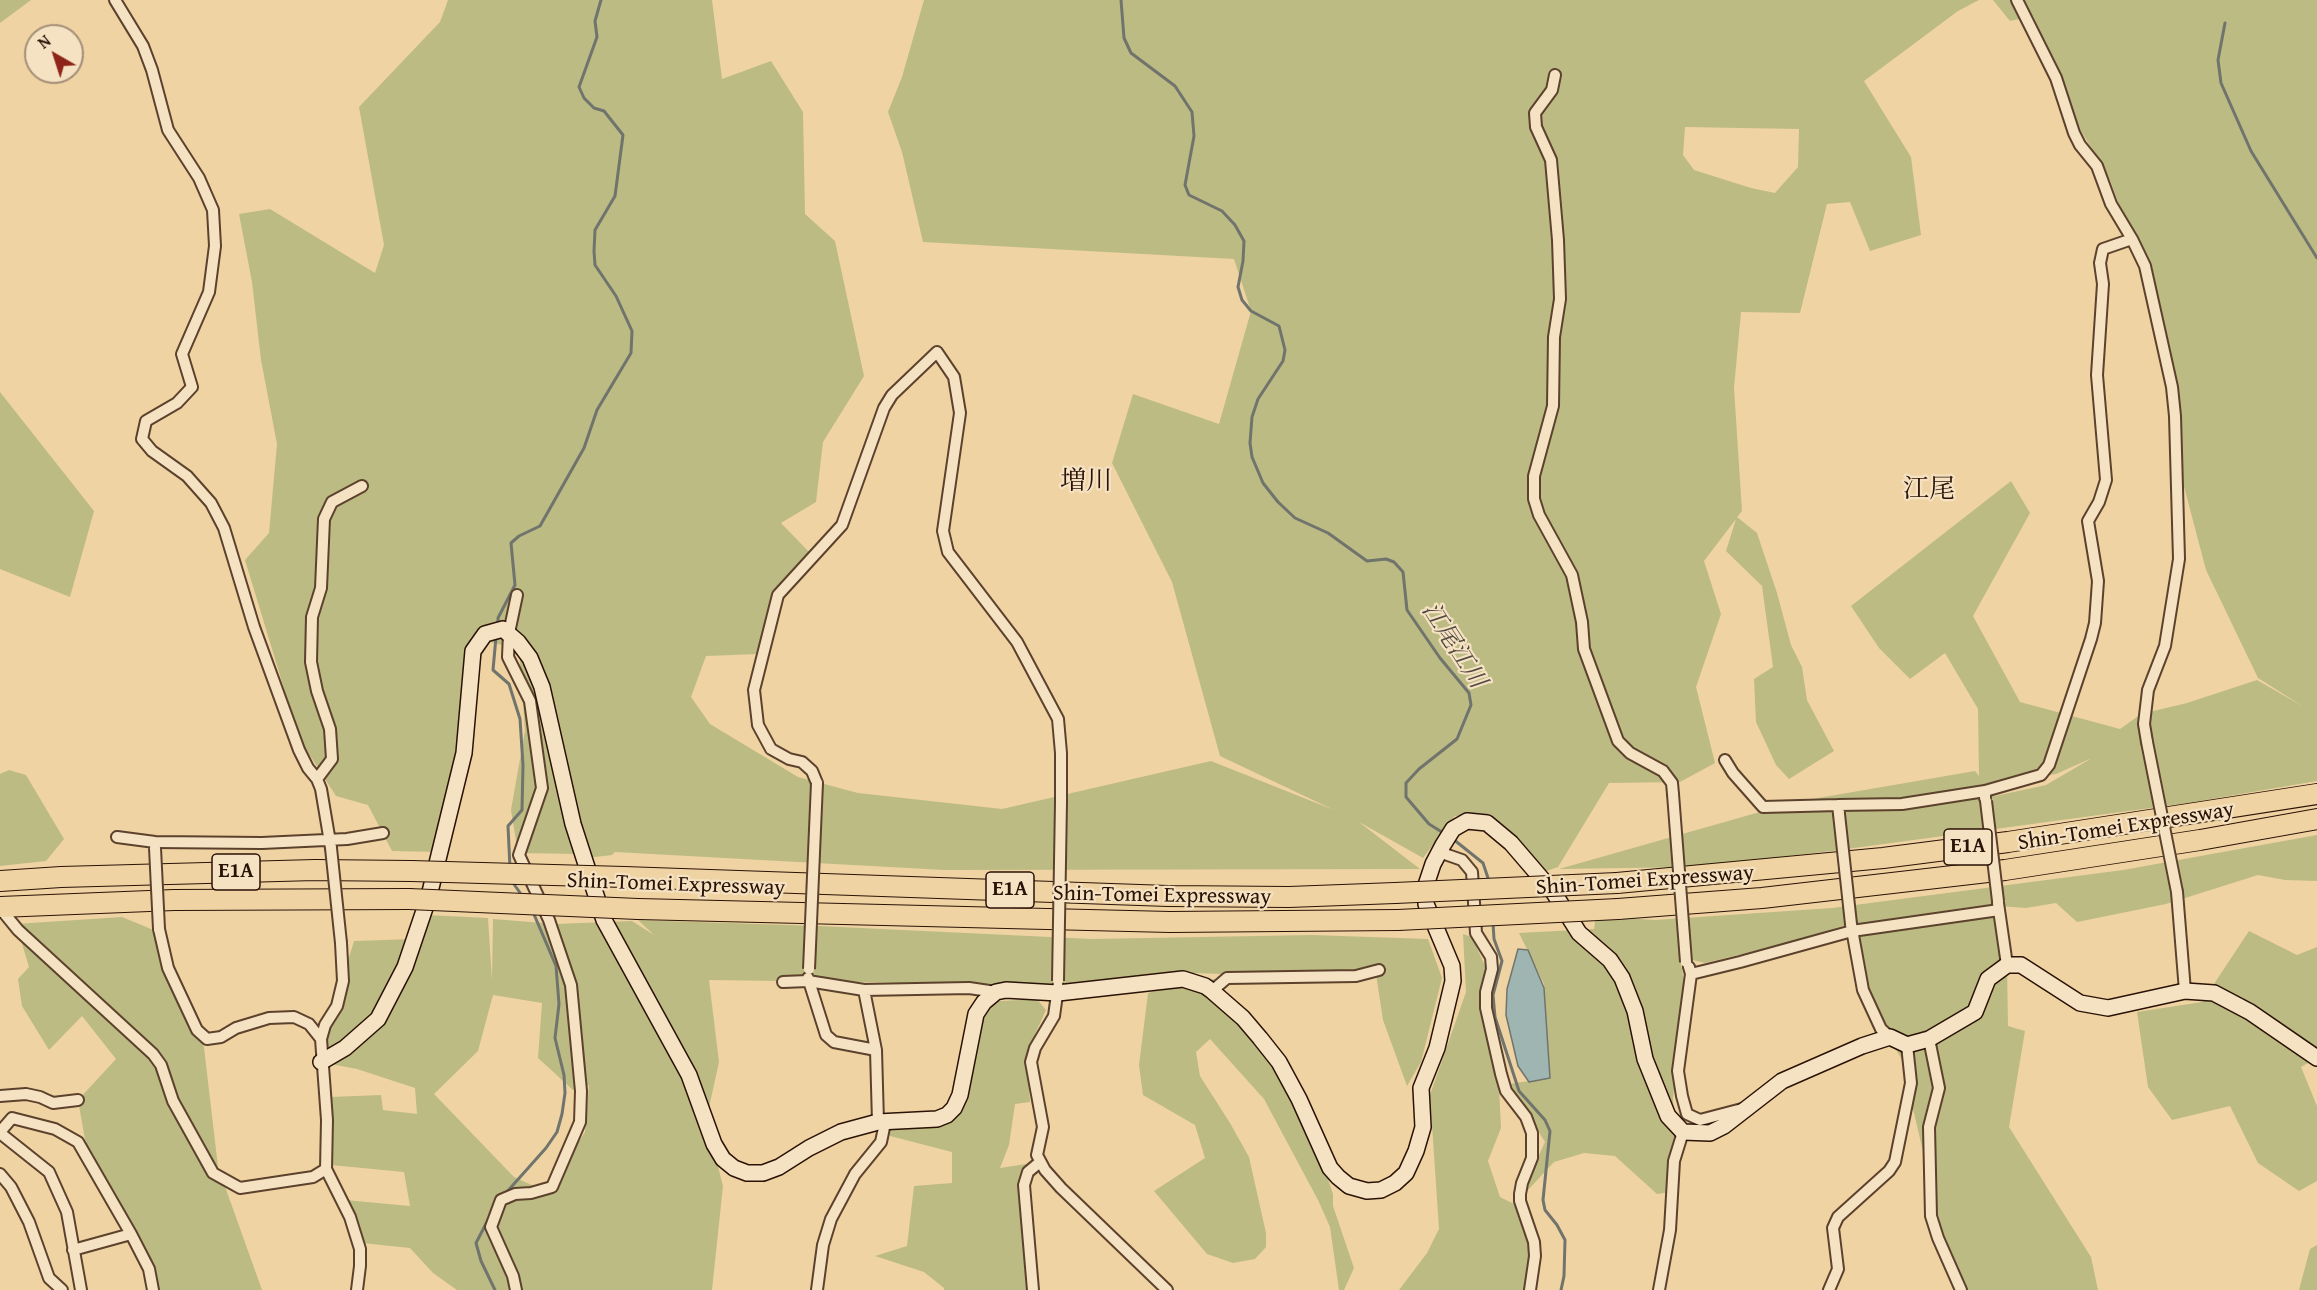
<!DOCTYPE html>
<meta charset="utf-8">
<style>
body{margin:0}
#map{position:relative;width:2317px;height:1290px;overflow:hidden;background:#f0d3a3;font-family:"Gentium Book Plus",serif}
canvas{display:block}
.north{position:absolute;left:24px;top:24px;width:60px;height:60px;box-sizing:border-box;background:#f5e2c3;border:2px solid #a48f77;border-radius:50%;rotate:321deg;font-size:16px;font-weight:700;line-height:24px;text-align:center;color:#2a1206}
.north::after{content:'';display:block;margin:auto;width:21px;height:27px;background:#8f2418;clip-path:polygon(50% 0,100% 100%,50% 72%,0 100%)}
</style>
<div id="map">
<canvas width="2317" height="1290"></canvas>
<div class="north">N</div>
</div>
<script>
const g = document.querySelector('canvas').getContext('2d');
g.lineJoin = 'round';
function fill(path, color) { g.fillStyle = color; g.fill(path, 'evenodd'); }
const toPath = rows => new Path2D(rows.map(r => 'M' + r).join(''));
function strokePath(path, color, width, dash) { g.strokeStyle = color; g.lineWidth = width; g.lineCap = dash ? 'butt' : 'round'; g.setLineDash(dash || []); g.stroke(path); }
function drawText(font, color, halo, rows, align = 'center') {
  g.font = font + ' "Gentium Book Plus","Noto Serif JP",serif'; g.lineWidth = 4.5; g.setLineDash([]); g.textBaseline = 'middle'; g.strokeStyle = halo; g.fillStyle = color; for (const [text, x, y, turn = 0] of rows) {
    g.save(); g.translate(x, y); g.rotate((+turn || 0) * Math.PI / 180); g.textAlign = isNaN(turn) ? turn : align; if (halo) g.strokeText(text, 0, 0); g.fillText(text, 0, 0); g.restore();
  }
}
fill(toPath([
 [0,0,31,0,0,23],
 [448,0,712,0,722,79,771,61,803,112,805,214,835,241,864,376,823,442,816,502,781,523,810,553,778,596,758,654,706,656,691,697,710,724,798,777,858,793,1002,809,1211,761,1334,810,1220,756,1172,582,1112,463,1133,394,1219,424,1251,311,1234,259,923,242,902,152,888,112,902,77,924,0,1979,0,1958,11,1864,81,1911,157,1921,235,1870,251,1850,202,1827,204,1800,313,1741,312,1734,388,1742,511,1737,517,1757,533,1777,593,1791,645,1802,667,1807,700,1834,751,1789,779,1776,765,1756,722,1754,679,1773,667,1762,586,1726,551,1736,519,1704,561,1721,614,1696,687,1715,763,1680,782,1609,783,1558,867,1541,873,1495,818,1455,816,1423,858,1359,822,1420,869,944,870,615,852,612,855,595,857,580,854,518,853,511,810,525,731,519,649,490,642,482,655,439,852,392,851,368,805,336,796,302,743,286,695,245,560,269,533,277,444,261,360,252,282,239,214,270,209,375,273,384,245,359,107,440,22],
 [1685,127,1799,129,1798,167,1775,193,1751,188,1694,170,1683,155],
 [1993,0,2317,0,2317,781,2188,803,1832,851,1693,867,1559,869,1795,802,1975,771,1979,776,1978,709,1945,653,1910,679,1879,648,1851,606,2011,481,2030,513,1973,616,2020,702,2120,729,2141,714,2187,703,2257,680,2304,707,2258,678,2206,570,2177,460,2163,327,2110,180,2080,129,2033,16,2010,21],
 [2092,758,2046,785,1995,796,1985,784,2056,774],
 [0,392,94,511,70,597,0,569],
 [9,770,26,775,64,839,46,861,0,866,0,774],
 [2317,835,2317,881,2285,880,2258,875,2166,904,2077,922,2056,903,2026,908,1985,905,1842,926,1793,942,1705,963,1680,957,1685,989,1673,1098,1675,1139,1672,1192,1657,1194,1615,1156,1584,1153,1554,1162,1527,1191,1529,1177,1545,1142,1509,1084,1549,1078,1544,984,1519,933,1594,929,1596,916,1655,920,1832,908,2123,870],
 [1999,910,2007,965,2008,1026,2025,1031,2009,1127,2091,1257,2098,1290,1964,1290,1943,1236,1901,1058,1880,1024,1854,935],
 [426,915,488,918,492,980,493,919,556,924,632,921,654,935,638,920,819,926,1092,939,1312,935,1428,939,1442,978,1421,1062,1407,1086,1383,1020,1376,974,1296,977,1195,973,1061,985,709,980,719,1062,706,1121,723,1186,712,1290,457,1290,433,1273,410,1248,362,1243,345,1200,410,1206,404,1172,331,1165,330,1097,381,1095,383,1110,417,1114,415,1088,357,1069,325,1063,325,1037,354,941,414,939],
 [493,995,542,1003,538,1058,573,1090,589,1085,585,1132,547,1192,514,1177,434,1094,478,1051],
 [122,917,156,931,203,1039,218,1167,262,1290,155,1290,90,1160,86,1145,78,1100,116,1059,82,1016,49,1050,22,1006,18,979,29,967,16,924],
 [2249,931,2297,955,2317,947,2317,1058,2301,1067,2317,1106,2317,1181,2299,1191,2258,1163,2230,1106,2172,1120,2148,1087,2137,1012,2202,1002],
 [1463,934,1472,937,1486,968,1481,1006,1499,1087,1501,1128,1488,1161,1500,1197,1514,1204,1531,1245,1524,1290,1399,1290,1427,1253,1439,1229,1430,1095,1466,992],
 [1216,979,1216,995,1282,1068,1306,1114,1333,1194,1333,1206,1354,1268,1344,1290,1339,1290,1330,1227,1318,1200,1264,1099,1210,1039,1196,1052,1200,1076,1230,1123,1249,1157,1266,1233,1266,1247,1255,1259,1233,1263,1207,1254,1154,1191,1205,1158,1195,1125,1143,1095,1139,1065,1148,993,1189,981],
 [1037,999,1046,1010,1026,1054,1030,1102,1015,1104,1009,1145,1000,1168,1026,1164,1019,1189,1029,1284,1027,1290,944,1290,944,1288,924,1272,875,1256,907,1246,914,1186,952,1183,952,1152,890,1136,888,1129,908,1120,952,1114,984,1002],
 [2317,1245,2317,1290,2299,1290,2310,1249]
]), '#bcbb83');
const water = toPath([
 [1518,949,1528,950,1544,988,1550,1078,1529,1082,1518,1066,1506,1015,1507,989,1518,949]
]);
fill(water, '#9fb5b1');
strokePath(water, '#70746d', 1.5);
strokePath(toPath([
 [1121,0,1124,38,1131,53,1175,86,1192,112,1194,136,1185,185,1189,195,1222,211,1235,225,1244,241,1243,261,1238,287,1242,300,1251,311,1279,326,1285,350,1283,361,1258,399,1252,417,1250,443,1252,457,1263,483,1278,502,1295,518,1328,533,1367,561,1386,559,1394,562,1403,572,1407,610,1440,658,1469,693,1471,705,1457,739,1419,769,1406,783,1406,797,1429,824,1445,834],
 [2225,23,2218,60,2221,83,2251,151,2317,258],
 [498,624,498,618,515,585,511,543,519,536,540,526,584,448,597,410,631,353,632,331,616,296,595,265,594,251,595,230,615,196,623,135,604,111,594,108,584,98,579,87,597,37,595,21,601,0],
 [496,637,493,670,509,684,520,719,523,765,522,810,508,826,510,868],
 [1453,839,1483,863,1489,881],
 [511,880,523,897],
 [1493,923,1494,939,1502,961,1493,995,1495,1017,1519,1091,1545,1120,1550,1131,1543,1200,1545,1210,1557,1225,1565,1240,1564,1276,1561,1290],
 [505,1194,546,1148,557,1132,562,1114,565,1093,564,1075,555,1038,559,1004,556,966,533,912],
 [489,1218,476,1243,481,1261,495,1290]
]), '#70746d', 3);
const street = toPath([
 [115,0,143,46,152,70,168,130,199,178,213,210,215,246,209,292,182,354,192,387,177,403,146,421,142,439,152,451,187,476,211,503,224,528,254,627,299,750,308,768,317,779,321,789,331,848],
 [2017,0,2056,78,2074,133,2080,145,2097,166,2111,204,2132,239,2145,266,2172,387,2175,416,2179,559,2165,646,2148,690,2144,724,2147,742],
 [1555,75,1552,90,1535,113,1536,127,1551,160,1558,240,1560,299,1554,337,1553,406,1534,476,1534,499,1539,515,1572,575,1582,622,1584,649,1618,741,1630,753,1663,771,1672,783,1673,794],
 [1725,760,1733,773,1763,807,1838,805],
 [317,779,332,759,330,729,317,691,311,662,312,617,321,588,324,519,332,502,362,486],
 [817,783,812,771,802,762,789,759,771,749,758,725,754,690,778,595,842,525,884,408,892,395,937,352,954,377,960,413,943,531,948,552,1017,642,1058,719,1061,753,1061,802],
 [1985,791,2041,775,2049,765,2091,639,2095,623,2098,581,2088,521,2099,502,2106,480,2097,375,2103,284,2100,263,2103,249,2132,239],
 [1839,814,1838,805,1902,804,1985,791,1985,798],
 [117,837,155,842,262,843,347,839,383,833],
 [1439,852,1462,860,1472,872,1476,933,1491,957,1492,969,1486,992,1486,1008,1501,1074,1506,1091,1526,1117,1532,1133,1532,1158,1522,1183,1520,1194,1520,1201,1534,1242,1535,1256,1530,1290],
 [2177,892,2185,991],
 [1998,903,2007,965],
 [0,908,18,930,153,1054,161,1065,173,1101,213,1173,240,1188,313,1177,326,1169,327,1120,321,1039,309,1024,294,1017,269,1018,236,1028,221,1037,207,1039,197,1030,168,968,159,929],
 [1851,924,1863,990,1881,1029,1890,1037],
 [1689,967,1691,974,1678,1071,1682,1096,1687,1114,1700,1120,1742,1109],
 [1691,974,1740,962,1852,931,1999,910],
 [808,978,826,1035,834,1042,876,1050,878,1122],
 [783,982,808,981,864,990,969,988,996,992],
 [1058,987,1054,1016,1035,1048,1031,1062,1043,1127,1037,1155,1045,1170,1061,1188,1167,1290],
 [864,990,876,1050],
 [1212,991,1227,978,1356,976,1379,970],
 [321,1039,325,1025,337,1006,343,981,341,943],
 [1929,1039,1939,1088,1929,1127,1931,1216,1938,1238,1961,1290],
 [0,1096,26,1094,40,1097,53,1103,78,1100],
 [0,1132,12,1118,55,1129,78,1142,131,1234,149,1269,153,1290],
 [0,1133,49,1172,67,1212,81,1290],
 [326,1169,350,1217,360,1249,360,1266,357,1290],
 [0,1174,11,1187,29,1222,49,1278,62,1290],
 [73,1250,131,1234],
 [516,1290,513,1276,491,1227,501,1200,515,1194,531,1193,552,1187,580,1122,581,1091,571,985,549,920,519,855,542,788,530,701,508,657,509,633,517,595],
 [817,1290,823,1245,831,1219,855,1174,881,1142,885,1123],
 [1033,1290,1024,1185,1028,1172,1040,1162],
 [1659,1290,1670,1230,1674,1161,1683,1132],
 [1829,1290,1838,1269,1833,1228,1838,1217,1889,1171,1895,1162,1911,1083,1907,1045]
]);
const secondary = toPath([
 [321,1062,345,1048,378,1019,405,967,429,896,464,753,473,651,485,634,503,629,518,642,530,658,542,687,573,824,604,920,689,1075,714,1144,723,1159,734,1168,747,1173,763,1173,779,1167,809,1148,841,1132,878,1122,937,1119,947,1115,954,1108,960,1095,976,1014,984,1002,996,992,1006,990,1058,993,1183,979,1205,986,1212,991,1243,1018,1260,1038,1279,1062,1299,1099,1330,1168,1338,1177,1349,1186,1367,1191,1381,1190,1395,1183,1406,1173,1416,1151,1423,1127,1421,1088,1437,1048,1453,981,1452,966,1426,904,1426,885,1433,864,1443,845,1453,829,1467,821,1487,823,1511,843,1554,893,1579,933,1610,960,1622,978,1635,1011,1645,1059,1668,1116,1683,1132,1710,1133,1724,1126,1782,1081,1862,1046,1890,1037,1907,1045,1929,1039,1975,1012,1988,979,2007,965,2021,965,2080,1003,2108,1008,2185,991,2214,993,2250,1012,2317,1058]
]);
const highway = toPath([
 [624,877,1168,896,1289,897,1395,893],
 [0,881,61,877,315,870,411,871],
 [1617,883,1883,858,2008,842,2317,794],
 [0,907,174,900,409,899],
 [638,909,1170,922,1398,920],
 [1618,909,1762,898,2005,870,2200,840,2317,819]
]);
strokePath(street, '#5c422d', 14);
strokePath(secondary, '#2a1206', 18);
strokePath(highway, '#2a1206', 22);
strokePath(street, '#f5e2c3', 10);
strokePath(secondary, '#f5e2c3', 15);
strokePath(highway, '#f0d3a3', 20);
const streetBridge = toPath([
 [2147,742,2177,892],
 [1673,794,1686,962],
 [1986,801,1998,901],
 [1839,814,1851,924],
 [155,848,159,929],
 [331,848,341,943],
 [809,969,817,783],
 [1058,981,1061,802]
]);
const highwayBridge = toPath([
 [411,871,624,877],
 [1395,893,1617,883],
 [409,899,638,909],
 [1398,920,1618,909]
]);
strokePath(streetBridge, '#5c422d', 14, []);
strokePath(highwayBridge, '#2a1206', 22, []);
strokePath(streetBridge, '#f5e2c3', 10);
strokePath(highwayBridge, '#f0d3a3', 20);
for (const [x, y, w] of [
 [1968,847,48],
 [236,872,48],
 [1010,890,48]
]) { const box = new Path2D(); box.roundRect(x - w / 2, y - 18, w, 36, 4.5); g.fillStyle = '#f5e2c3'; g.fill(box); strokePath(box, '#2a1206', 1.5); }
drawText('bold 21px', '#2a1206', null, [
 ["E1A",1968,847],
 ["E1A",236,872],
 ["E1A",1010,890]
]);
drawText('22px', '#2a1206', '#f5e2c3', [
 ["Shin-Tomei Expressway",2126,827,-9],
 ["Shin-Tomei Expressway",1645,881,-4],
 ["Shin-Tomei Expressway",676,885,2],
 ["Shin-Tomei Expressway",1162,896,1]
]);
drawText('italic 24px', '#534b42', '#f5e2c3', [
 ["江尾江川",1453,646,57]
]);
drawText('26px', '#2a1206', '#f5e2c3', [
 ["増川",1086,482],
 ["江尾",1929,490]
]);
</script>
